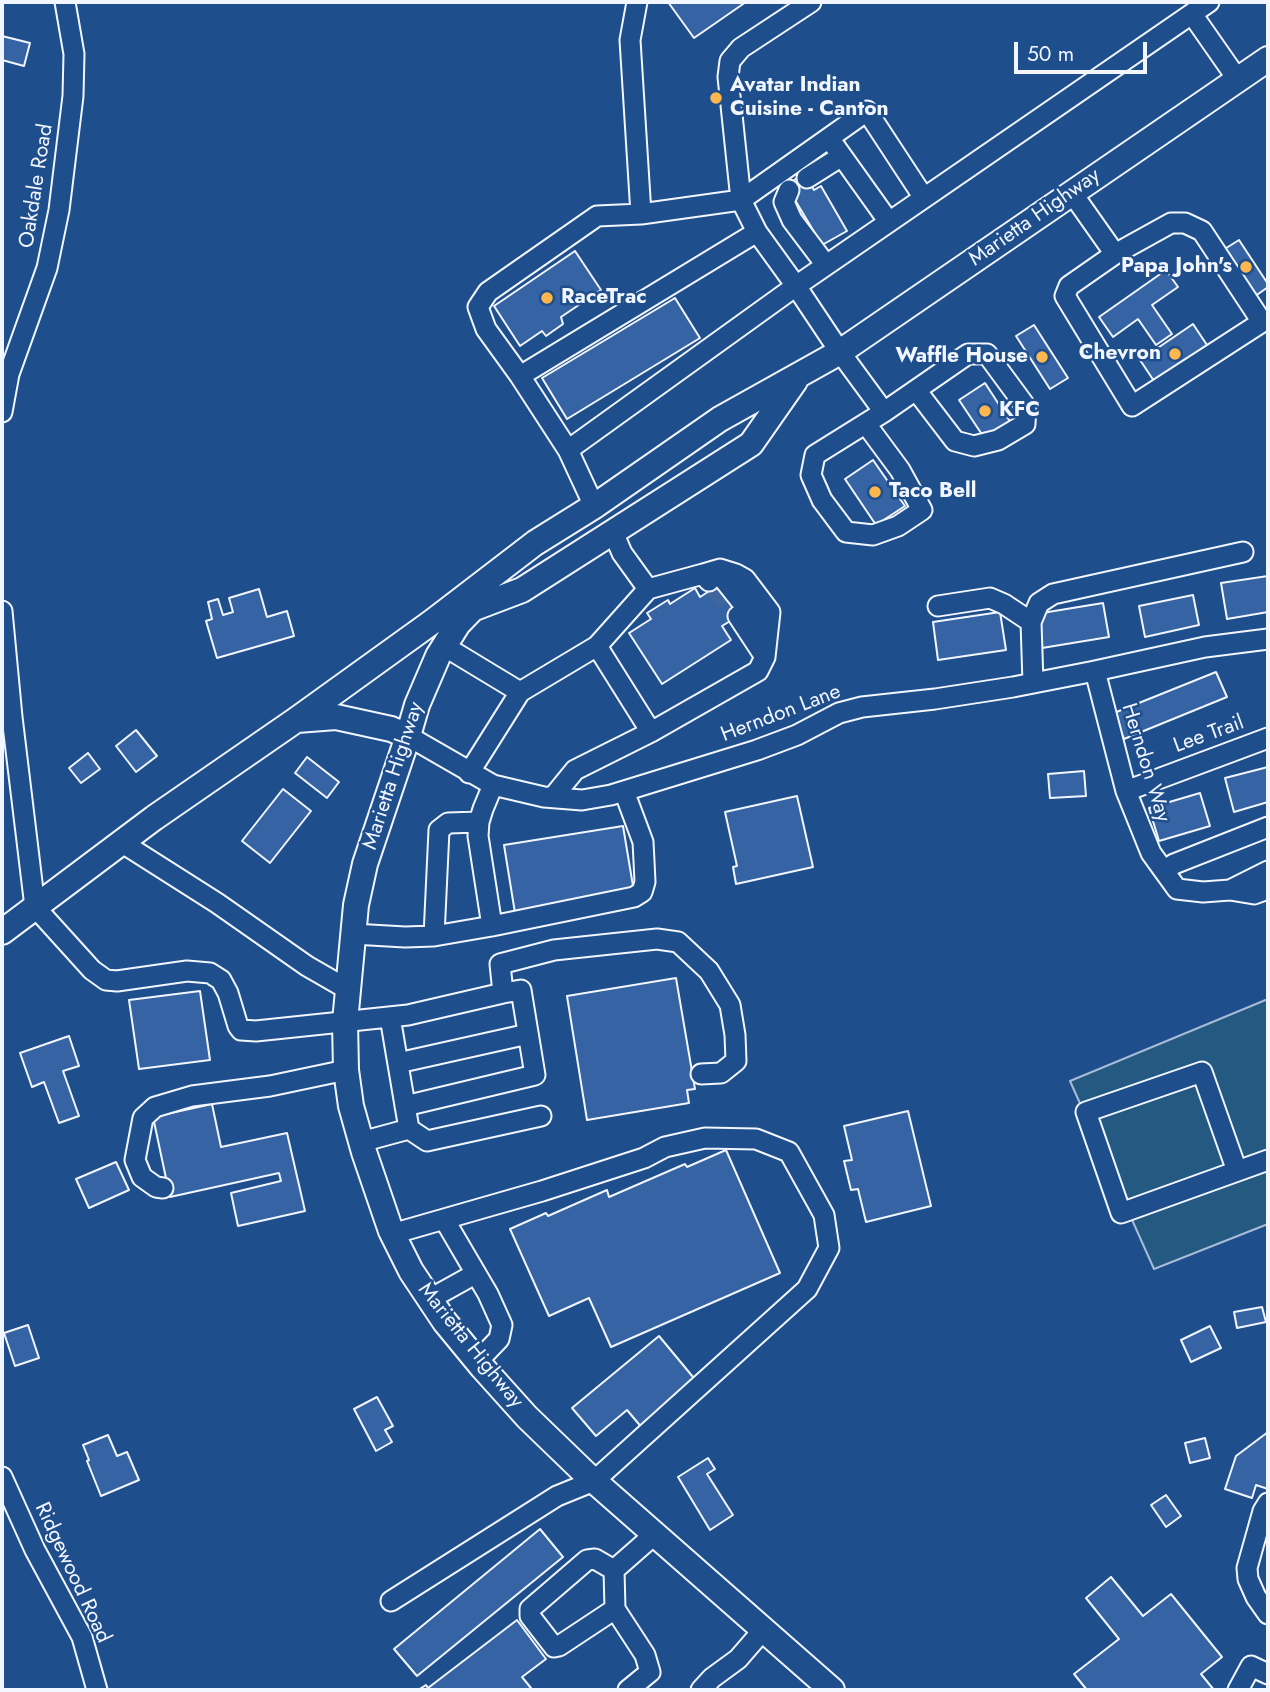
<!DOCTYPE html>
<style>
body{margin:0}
#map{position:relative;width:1270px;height:1692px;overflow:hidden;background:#1f4e8c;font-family:Jost,sans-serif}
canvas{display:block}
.frame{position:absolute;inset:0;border:4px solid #f2f6ff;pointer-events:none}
.scale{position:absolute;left:1014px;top:42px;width:133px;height:32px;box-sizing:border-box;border:4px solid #f2f6ff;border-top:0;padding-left:9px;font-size:21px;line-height:24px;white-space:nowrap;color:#f2f6ff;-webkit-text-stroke:5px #1f4e8c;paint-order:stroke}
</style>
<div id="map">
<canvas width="1270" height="1692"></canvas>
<div class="frame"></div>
<div class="scale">50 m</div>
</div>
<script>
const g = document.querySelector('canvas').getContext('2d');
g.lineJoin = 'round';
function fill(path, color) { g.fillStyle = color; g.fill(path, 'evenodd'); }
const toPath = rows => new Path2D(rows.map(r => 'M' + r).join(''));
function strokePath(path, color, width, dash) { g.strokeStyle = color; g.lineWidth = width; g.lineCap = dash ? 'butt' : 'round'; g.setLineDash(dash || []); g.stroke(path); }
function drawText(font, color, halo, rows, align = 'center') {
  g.font = font + ' Jost,sans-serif'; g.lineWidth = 5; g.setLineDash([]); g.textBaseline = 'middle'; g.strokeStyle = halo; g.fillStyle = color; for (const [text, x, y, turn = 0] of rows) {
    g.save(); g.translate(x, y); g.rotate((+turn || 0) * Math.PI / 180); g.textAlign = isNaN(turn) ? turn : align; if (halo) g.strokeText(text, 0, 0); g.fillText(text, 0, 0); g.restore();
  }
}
const green = toPath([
 [1268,999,1268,1224,1154,1269,1070,1081,1268,999]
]);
fill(green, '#245a82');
strokePath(green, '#a8bbd7', 2);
const building = toPath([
 [668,2,746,2,694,38,668,2],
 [2,36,30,43,24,66,2,60,2,36],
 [804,174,814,190,821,186,847,231,822,245,786,185,804,174],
 [1239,240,1268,284,1268,287,1254,297,1223,250,1239,240],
 [575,251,601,290,561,317,563,324,546,336,542,331,520,346,494,306,575,251],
 [1166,270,1178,287,1152,305,1172,334,1156,345,1138,319,1113,337,1099,317,1166,270],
 [675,298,700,338,567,419,542,378,675,298],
 [1193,324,1209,348,1156,384,1140,360,1193,324],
 [1034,325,1068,378,1050,389,1016,336,1034,325],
 [985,383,1011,423,985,439,959,400,985,383],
 [873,460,905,506,876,525,845,479,873,460],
 [733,576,753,607,722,626,731,640,662,684,629,633,651,619,647,613,668,600,670,604,695,588,700,597,733,576],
 [1268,576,1268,612,1227,619,1221,583,1268,576],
 [259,589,267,617,287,611,294,636,217,658,206,621,212,619,208,602,218,599,223,615,233,612,229,598,259,589],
 [1193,595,1199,625,1145,637,1139,606,1193,595],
 [1103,603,1109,637,1042,648,1036,614,1103,603],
 [1000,612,1006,650,938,660,933,622,1000,612],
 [1216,672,1227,697,1124,739,1114,713,1216,672],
 [136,730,157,756,136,772,116,746,136,730],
 [88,753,100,769,81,783,69,768,88,753],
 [307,757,339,782,327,798,295,773,307,757],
 [1268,767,1268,802,1234,812,1225,778,1268,767],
 [1084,771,1086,796,1050,798,1048,774,1084,771],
 [283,789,311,811,270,863,242,841,283,789],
 [1200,793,1210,826,1159,841,1149,808,1200,793],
 [797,796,813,867,736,884,733,867,737,866,725,812,797,796],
 [623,826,634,892,515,913,504,845,623,826],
 [676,978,695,1089,687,1090,689,1103,587,1120,567,996,676,978],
 [200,991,210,1060,139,1069,129,1000,200,991],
 [69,1036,79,1066,63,1071,79,1116,59,1123,44,1082,32,1087,20,1053,69,1036],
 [212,1104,221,1147,287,1133,305,1211,238,1226,231,1193,281,1181,279,1173,170,1197,153,1117,212,1104],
 [908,1111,931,1206,866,1222,858,1189,851,1190,844,1161,852,1160,844,1126,908,1111],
 [726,1150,780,1273,611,1347,589,1298,549,1316,510,1229,546,1213,548,1216,607,1190,609,1197,685,1164,687,1167,726,1150],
 [116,1162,129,1190,89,1208,76,1179,116,1162],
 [1262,1307,1266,1322,1237,1328,1234,1312,1262,1307],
 [28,1325,39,1358,15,1366,4,1333,28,1325],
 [1210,1326,1221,1348,1191,1362,1181,1340,1210,1326],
 [659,1336,698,1383,643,1429,627,1410,596,1436,572,1408,659,1336],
 [377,1397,393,1426,385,1430,392,1442,376,1451,354,1409,377,1397],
 [1268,1432,1268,1489,1256,1485,1252,1498,1225,1489,1236,1456,1268,1432],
 [108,1435,117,1456,127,1452,139,1480,101,1496,87,1461,89,1460,83,1445,108,1435],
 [1205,1438,1210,1458,1190,1463,1185,1443,1205,1438],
 [708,1458,715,1469,707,1474,733,1515,710,1530,678,1477,708,1458],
 [1166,1495,1181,1516,1166,1527,1151,1505,1166,1495],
 [540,1529,563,1557,417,1676,394,1649,540,1529],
 [1111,1577,1143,1616,1171,1594,1222,1657,1201,1674,1214,1690,1087,1690,1074,1674,1119,1639,1086,1598,1111,1577],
 [517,1620,546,1659,522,1677,531,1688,527,1690,418,1690,426,1685,428,1688,517,1620]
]);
fill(building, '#3563a3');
strokePath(building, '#f2f6ff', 2);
strokePath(toPath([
 [714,588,738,616]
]), '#3f679d', 19, [19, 10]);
const minor = toPath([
 [637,2,630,40,641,214],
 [811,2,741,48,730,61,728,77,741,200,867,111,924,198],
 [1192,14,1238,80],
 [829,138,889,222],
 [807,178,842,156],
 [789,190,784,202,792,220,826,265],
 [1072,193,1115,254,1171,223,1185,223,1202,231,1262,322,1132,406,1065,296,1069,286,1115,254],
 [520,376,757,232],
 [2,412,9,374,47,268,59,210,73,96,74,54,65,2],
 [866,424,900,470,922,510,898,526,873,535,846,532,822,500,811,475,815,455,884,412],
 [568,450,796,286,1209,2],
 [594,506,568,450,520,376,486,329,478,307,488,292,597,216,641,214,741,200,757,232,796,286,840,352,884,412,968,354,987,354,1026,407,1025,424,998,440,974,446,955,441,916,390],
 [703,574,720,569,736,574,745,579,770,612,765,657],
 [707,574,717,575,725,581,748,610,756,626],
 [648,589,703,574,709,581],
 [938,606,990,598,1004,604,1031,622],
 [2,611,12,717,35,907,92,970,106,980,117,981,187,971,210,973,221,980,228,993,238,1026,241,1030,256,1031,408,1015,503,993,500,964,554,950,657,939,678,942,709,971,730,1005,735,1035,736,1061,721,1073,701,1074],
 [444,646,520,692],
 [597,646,651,732],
 [1095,671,1126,791,1151,853,1177,889,1203,892,1230,890,1268,871],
 [1033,683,1031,622,1039,603,1053,594,1243,552],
 [408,736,493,785,544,797,582,800,611,795,757,750,797,735,839,713,862,707,935,699,1013,687,1095,671,1205,647,1268,639],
 [469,773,520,692,597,646,648,589,622,553,613,532],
 [1126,791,1268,738],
 [553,797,575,770,651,732,758,671,765,657,738,616],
 [121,842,217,903,307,966,347,989],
 [1164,871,1174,864,1268,827],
 [1230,890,1254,894,1268,889],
 [492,926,478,836,479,822,483,809,493,785],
 [353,934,405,937,434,936,492,926,634,897,642,892,645,882,644,861,643,842,624,791],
 [434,936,439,830,448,823,479,822],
 [398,1063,528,1034],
 [405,1106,535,1075,521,990,503,993],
 [409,1129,427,1141,541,1116],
 [361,1142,409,1129,390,1017],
 [1237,1171,1202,1072,1086,1112,1121,1213,1268,1160],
 [163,1188,156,1187,142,1177,135,1160,143,1118,155,1107,192,1096,270,1086,346,1070],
 [444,1219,488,1294,502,1325,499,1339,477,1362],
 [430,1299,475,1274],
 [2,1477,35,1550,82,1637,97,1690],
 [1268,1503,1263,1511,1247,1568,1248,1579,1256,1597,1268,1614],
 [614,1570,595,1559,587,1560,530,1609,530,1616,554,1647,559,1646,615,1609],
 [391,1601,557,1496,594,1481,807,1289,829,1248,824,1215,789,1152,756,1139,705,1138,665,1147,644,1158,542,1191,392,1234],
 [628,1690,650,1672,645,1655,615,1609,614,1570,655,1534],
 [701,1690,712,1678,738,1659,764,1629],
 [1238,1690,1251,1666,1268,1674]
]);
const major = toPath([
 [484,597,458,624,438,656,417,705,408,736,365,864,356,905,345,1022,346,1070,351,1106,364,1152,391,1231,411,1271,445,1322,482,1367,527,1417,585,1473,832,1690],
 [472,609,522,590,751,444,795,381],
 [297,720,336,717,391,729,408,736],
 [2,932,154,818,296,720,432,622,535,543,596,505,720,419,840,352,1268,59]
]);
strokePath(minor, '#f2f6ff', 23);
strokePath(major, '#f2f6ff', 28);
strokePath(minor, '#1f4e8c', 19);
strokePath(major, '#1f4e8c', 24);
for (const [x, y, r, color] of [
 [716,98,7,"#ffb74d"],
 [1246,267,7,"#ffb74d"],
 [547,298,7,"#ffb74d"],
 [1175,354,7,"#ffb74d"],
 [1042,357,7,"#ffb74d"],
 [985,411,7,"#ffb74d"],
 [875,492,7,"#ffb74d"]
]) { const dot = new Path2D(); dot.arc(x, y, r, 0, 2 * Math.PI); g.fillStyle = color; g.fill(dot); strokePath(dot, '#1f4e8c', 2.5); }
drawText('bold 21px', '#f2f6ff', '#1f4e8c', [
 ["Avatar Indian",730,86],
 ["Cuisine - Canton",730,110],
 ["Papa John's",1232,267,"right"],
 ["RaceTrac",561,298],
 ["Chevron",1161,354,"right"],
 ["Waffle House",1028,357,"right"],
 ["KFC",999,411],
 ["Taco Bell",889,492]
], 'left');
drawText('21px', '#f2f6ff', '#1f4e8c', [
 ["Oakdale Road",37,186,-81],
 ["Marietta Highway",1035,218,-35],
 ["Herndon Lane",781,714,-21],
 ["Lee Trail",1209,735,-20],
 ["Herndon Way",1145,763,73],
 ["Marietta Highway",394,776,-72],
 ["Marietta Highway",470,1346,51],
 ["Ridgewood Road",72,1573,65]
]);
</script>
